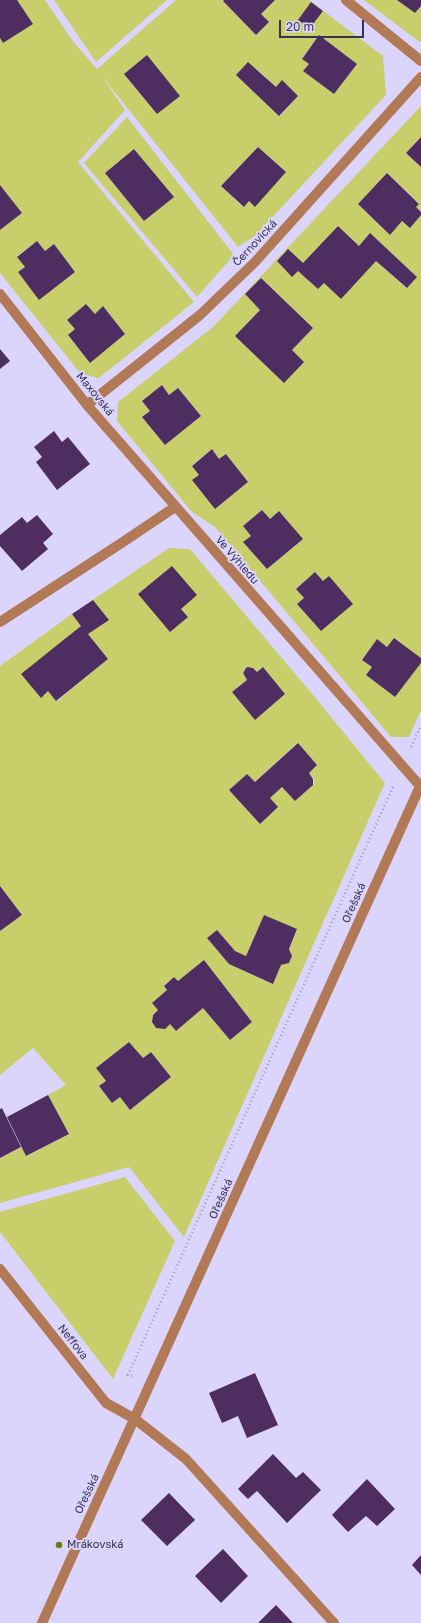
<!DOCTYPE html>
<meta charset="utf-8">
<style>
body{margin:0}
#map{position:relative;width:421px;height:1623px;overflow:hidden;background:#dbd5fd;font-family:"Golos Text",sans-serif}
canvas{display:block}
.scale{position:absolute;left:279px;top:20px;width:85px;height:18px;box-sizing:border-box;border:2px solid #37324c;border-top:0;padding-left:5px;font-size:12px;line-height:14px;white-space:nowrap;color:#37324c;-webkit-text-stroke:3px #dbd5fd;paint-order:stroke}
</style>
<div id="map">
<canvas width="421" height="1623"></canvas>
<div class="scale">20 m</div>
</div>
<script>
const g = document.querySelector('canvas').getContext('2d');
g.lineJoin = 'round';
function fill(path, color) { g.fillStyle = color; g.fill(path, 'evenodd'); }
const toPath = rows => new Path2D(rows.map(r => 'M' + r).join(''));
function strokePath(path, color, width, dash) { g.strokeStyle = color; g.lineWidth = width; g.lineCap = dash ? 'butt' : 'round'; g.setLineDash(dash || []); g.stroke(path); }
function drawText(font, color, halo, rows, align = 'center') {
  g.font = font + ' "Golos Text",sans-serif'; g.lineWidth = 4; g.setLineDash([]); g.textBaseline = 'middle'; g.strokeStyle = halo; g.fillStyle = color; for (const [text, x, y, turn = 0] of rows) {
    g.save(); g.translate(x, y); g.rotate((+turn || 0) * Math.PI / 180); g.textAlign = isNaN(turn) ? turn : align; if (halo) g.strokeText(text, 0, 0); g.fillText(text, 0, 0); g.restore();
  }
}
fill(toPath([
 [17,0,45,0,72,40,97,69,176,0,224,0,223,1,256,35,269,22,261,14,275,0,309,0,383,56,386,95,255,236,238,247,102,76,125,110,78,162,194,302,99,378,81,374,0,273,0,230,22,213,0,185,0,38,3,43,32,24],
 [319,35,357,64,334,94,303,71,309,64,302,58],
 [147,55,157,114,124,74],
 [256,68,276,87,282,81,298,96,280,116],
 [258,147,286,172,255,206,249,201,243,207,221,186],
 [37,241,45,251,54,244,75,272,39,299,18,272,25,267,17,256],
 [86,304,95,314,104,307,125,334,90,362,68,336,75,329,67,320],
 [54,0,167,0,96,62],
 [364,0,398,0,415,13,421,6,421,43],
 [421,106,421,137,406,153,421,167,421,212,416,207,419,203,387,173,358,204,390,235,402,221,410,227,421,215,421,658,394,638,387,647,377,639,362,660,372,667,366,675,395,697,421,663,421,710,409,737,391,737,215,527,192,512,117,421,118,402,213,327],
 [338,226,359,246,370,233,417,277,406,288,376,261,324,283,318,289,298,271,303,263],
 [261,278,313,328,292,350,235,336,260,310,245,294],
 [162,385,169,395,178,388,201,416,165,445,142,417,150,411,142,401],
 [212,449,219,459,226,454,248,482,215,509,199,475,192,465],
 [262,510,270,519,279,511,302,539,267,569,244,542,251,536,243,526],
 [315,572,323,581,329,576,352,604,321,631,297,604,304,598,296,589],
 [127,117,234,255,197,297,84,163],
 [134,149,173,196,144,221,105,173],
 [169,548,190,549,313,695,385,783,184,1237,129,1167,0,1203,0,1158,22,1147,27,1156,69,1134,48,1095,66,1085,33,1048,0,1075,0,931,22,915,0,886,0,666,72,614],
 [138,594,181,609,188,617],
 [88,634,108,659,57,701,48,691,41,697],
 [251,667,257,672,263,667,285,694,255,720,232,692,247,680,243,674,244,670,246,668],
 [297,743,317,765,309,773,314,779,314,784,295,801,282,787,270,798,278,807,260,824,229,790,247,774,255,782],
 [264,915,297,930,289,949,292,956,289,963,281,965,273,984,229,964,207,938,217,930,235,951,246,956],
 [204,960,252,1022,230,1040,203,1008,176,1031,170,1024,156,1028,152,1022,153,1015,158,1010,167,990,164,985,174,977,178,981],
 [129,1042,143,1058,151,1052,171,1077,130,1110,120,1097,112,1103,99,1087,106,1081,96,1068],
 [125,1177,175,1241,113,1379,0,1232,0,1212]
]), '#c8ce69');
fill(toPath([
 [0,0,17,0,33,24,3,43,0,38],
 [224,0,275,0,261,14,269,22,256,35,223,1],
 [397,0,421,0,421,6,415,13],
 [311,2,323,11,310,28,298,20],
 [319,35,357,64,334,94,303,71,309,64,302,59],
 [147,55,180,96,157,114,124,74],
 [248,62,276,87,282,80,298,96,279,116,236,75],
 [421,137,421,167,406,153],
 [258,147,286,172,255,207,249,201,244,207,221,186],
 [134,149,174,197,144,221,105,173],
 [387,173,419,204,416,207,421,212,421,215,410,228,402,221,390,235,358,204],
 [0,185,22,213,0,230],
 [338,226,359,246,370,233,417,277,407,288,376,261,341,299,324,283,318,289,298,271,292,277,277,261,288,249,303,263],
 [37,241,45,251,54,244,75,272,39,300,18,272,25,267,17,257],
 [261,278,313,328,292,350,304,362,284,383,235,336,260,310,245,294],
 [86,304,95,314,103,306,125,334,90,363,68,335,75,329,67,320],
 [0,349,10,361,0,369],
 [162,385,169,395,178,388,201,416,165,445,142,417,150,411,142,401],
 [54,431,62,442,68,437,90,464,57,490,36,462,42,457,34,447],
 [212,449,219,459,226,454,248,482,215,509,192,480,199,475,192,466],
 [262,510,270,519,279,511,303,539,267,569,243,542,251,536,243,526],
 [37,515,53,534,43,543,48,549,22,571,0,546,0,535,22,517,27,523],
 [172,566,197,595,181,609,188,617,170,632,138,594],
 [315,572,323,581,329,576,353,604,321,631,297,604,304,598,296,589],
 [93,600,109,620,88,634,108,659,56,701,48,691,41,698,21,674,81,626,72,614],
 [394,638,421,658,421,663,395,697,366,675,372,667,362,660,377,639,387,647],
 [248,667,253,668,257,672,263,667,285,694,255,720,232,692,247,680,243,673,246,668],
 [298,743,317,765,309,773,313,779,313,785,295,801,282,787,270,798,278,807,260,824,229,790,247,774,255,782],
 [0,886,22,915,0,931],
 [264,915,297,929,289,949,292,956,289,963,281,965,273,984,229,964,207,938,217,930,235,951,246,956],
 [204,960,252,1022,230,1040,203,1008,176,1031,170,1024,165,1029,156,1028,152,1022,153,1015,158,1010,152,1003,167,990,164,986,174,977,178,981],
 [129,1042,143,1058,151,1052,171,1077,130,1110,120,1097,112,1103,99,1086,106,1081,96,1068],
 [48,1095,69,1134,26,1156,7,1117],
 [2,1108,21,1147,0,1158,0,1109],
 [255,1373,278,1425,247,1438,238,1416,222,1423,209,1393],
 [273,1454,296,1478,303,1472,321,1490,287,1523,257,1491,248,1499,238,1489],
 [367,1479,395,1509,377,1526,366,1516,348,1532,332,1515],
 [169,1493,195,1520,167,1546,141,1520],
 [223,1549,248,1576,221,1603,195,1576],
 [421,1555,421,1575,412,1565],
 [276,1605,293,1623,258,1623]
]), '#4e2e61');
strokePath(toPath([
 [411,747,421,726],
 [132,1376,128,1375,393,787]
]), '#9f9abd', 2.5, [1, 3]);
strokePath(toPath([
 [346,0,421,61],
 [0,294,87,405,420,786],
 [87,405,200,315,255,262,421,77],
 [0,622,123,542,175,507],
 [0,1269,106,1403,135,1419,186,1459,334,1623],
 [42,1623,421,784]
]), '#b27956', 10);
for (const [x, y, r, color] of [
 [59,1545,4,"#6f7319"]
]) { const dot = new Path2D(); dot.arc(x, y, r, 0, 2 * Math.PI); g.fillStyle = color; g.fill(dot); strokePath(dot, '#dbd5fd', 1.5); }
drawText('11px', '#37324c', '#dbd5fd', [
 ["Černovická",255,243,-47],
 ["Maxovská",95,394,51],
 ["Ve Výhledu",237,560,49],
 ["Ořešská",354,903,-66],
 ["Ořešská",221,1199,-66],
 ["Neffova",73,1342,52],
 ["Ořešská",87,1494,-65]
]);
drawText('11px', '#37324c', '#dbd5fd', [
 ["Mrákovská",67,1545]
], 'left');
</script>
